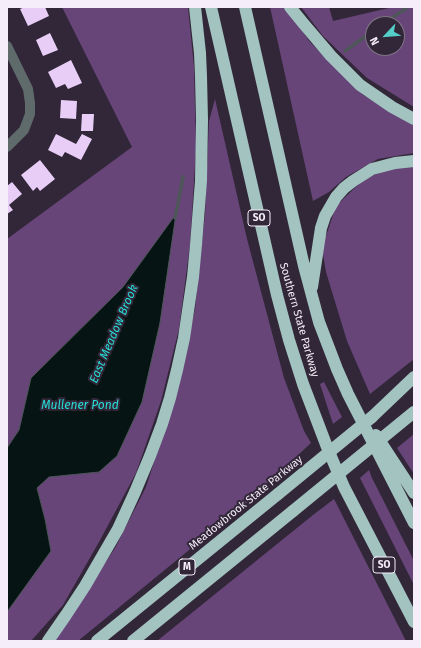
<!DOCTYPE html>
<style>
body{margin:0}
#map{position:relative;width:421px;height:648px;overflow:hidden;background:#322738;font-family:"Fira Sans",sans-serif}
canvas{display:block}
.frame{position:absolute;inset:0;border:8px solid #f5edf9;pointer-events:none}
.north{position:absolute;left:365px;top:16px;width:40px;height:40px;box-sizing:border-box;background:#322738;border:1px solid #807685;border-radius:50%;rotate:244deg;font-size:11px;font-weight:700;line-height:16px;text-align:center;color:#f5edf9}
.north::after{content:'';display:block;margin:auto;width:14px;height:18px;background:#54cdc8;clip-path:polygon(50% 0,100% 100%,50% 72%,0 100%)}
</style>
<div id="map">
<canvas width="421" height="648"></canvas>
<div class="frame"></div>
<div class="north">N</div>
</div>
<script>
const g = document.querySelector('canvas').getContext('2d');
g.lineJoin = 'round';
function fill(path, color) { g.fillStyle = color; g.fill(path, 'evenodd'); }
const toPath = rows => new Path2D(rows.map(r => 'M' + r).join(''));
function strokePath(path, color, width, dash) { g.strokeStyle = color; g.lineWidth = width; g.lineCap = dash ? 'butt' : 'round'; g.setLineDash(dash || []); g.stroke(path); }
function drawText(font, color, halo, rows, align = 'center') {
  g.font = font + ' "Fira Sans",sans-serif'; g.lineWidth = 4; g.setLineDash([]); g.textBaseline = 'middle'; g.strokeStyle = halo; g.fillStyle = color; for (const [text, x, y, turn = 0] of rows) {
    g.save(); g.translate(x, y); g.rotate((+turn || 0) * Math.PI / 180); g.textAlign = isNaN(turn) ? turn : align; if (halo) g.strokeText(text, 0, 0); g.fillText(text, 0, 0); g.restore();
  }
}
fill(toPath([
 [62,7,188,7,194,67,196,149,190,245,179,329,161,401,136,473,99,542,63,605,31,641,7,641,7,612,51,551,45,519,37,488,49,477,99,472,117,456,142,402,176,215,123,287,31,378,19,430,7,448,7,239,132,147],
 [270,7,285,7,310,42,362,94,395,114,414,122,414,153,378,159,346,177,329,192,313,201],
 [301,7,329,7,333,21,393,7,414,7,414,107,367,78,323,36],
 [373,24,397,24,397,48,373,48],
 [215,99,247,239,284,378,304,431,311,443,244,505,78,641,54,641,115,548,146,487,176,394,195,309,205,214,209,121],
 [414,167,414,359,370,394,347,341,326,272,322,248,323,240,326,236,336,206,364,179,391,168],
 [324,382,342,417,333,424,320,384],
 [414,434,414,474,397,448],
 [369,470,372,478,414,561,414,585,360,478],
 [334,499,406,641,157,641,313,515]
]), '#674579');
const water = toPath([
 [176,214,160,323,142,402,117,456,99,472,49,477,37,488,45,519,51,551,7,612,7,448,19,430,31,378,123,287,176,214]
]);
fill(water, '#061514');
strokePath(water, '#4e5659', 1);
strokePath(toPath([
 [383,24,408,7],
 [345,51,373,31],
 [175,218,176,214,183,177]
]), '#4e5659', 3.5);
fill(toPath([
 [25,7,45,7,49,16,28,26,20,9],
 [50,33,58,50,43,56,36,40],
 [71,60,82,83,68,89,65,84,56,88,48,72],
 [61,100,77,101,76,119,60,118],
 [82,114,94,114,93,131,81,131],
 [56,134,76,144,82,134,92,139,81,160,65,152,62,157,48,150],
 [40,160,55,179,40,191,37,187,33,191,21,175],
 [12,182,22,194,9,205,13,210,7,214,7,186]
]), '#e8cef7');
strokePath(toPath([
 [7,46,28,89,30,103,30,114,24,130,7,147]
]), '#5e6b6a', 10);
strokePath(toPath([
 [211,7,277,295,289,340,303,384,327,447,344,487,414,622],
 [245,7,304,266,319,322,337,369,348,394,414,523],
 [290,7,303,23,331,56,360,85,392,107,414,119],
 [312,287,321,228,325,216,336,197,344,188,353,181,372,169,395,163,414,161],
 [372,417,414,377],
 [376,435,414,493],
 [48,641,66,615,85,586,118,529,135,492,150,456,162,424,170,398,177,370,184,338,193,277,196,245,201,181,202,120,201,76,200,53,195,7],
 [97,641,278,494],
 [133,641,293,511]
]), '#a2c3c0', 12);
strokePath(toPath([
 [278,494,372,417],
 [293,511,414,412]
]), '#a2c3c0', 12);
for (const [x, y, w] of [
 [259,218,22],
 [384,565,22],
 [187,567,16]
]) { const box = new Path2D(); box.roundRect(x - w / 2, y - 8, w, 16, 3); g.fillStyle = '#322738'; g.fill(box); strokePath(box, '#f5edf9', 1); }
drawText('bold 10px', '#f5edf9', null, [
 ["SO",259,218],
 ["SO",384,565],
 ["M",187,567]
]);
drawText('11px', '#f5edf9', '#322738', [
 ["Southern State Parkway",299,320,74],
 ["Meadowbrook State Parkway",246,503,-39]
]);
drawText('italic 12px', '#25ded7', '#322738', [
 ["East Meadow Brook",114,334,-67],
 ["Mullener Pond",80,406]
]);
</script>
